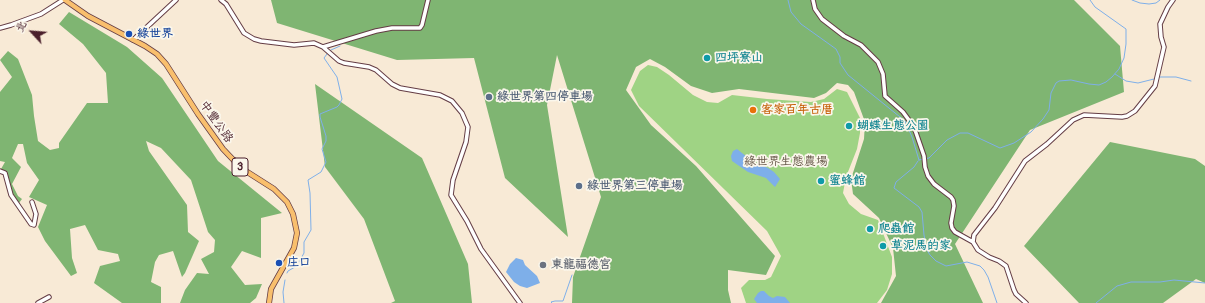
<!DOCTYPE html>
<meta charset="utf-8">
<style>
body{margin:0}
#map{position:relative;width:1205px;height:303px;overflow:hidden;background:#f8ead6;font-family:Pangolin,"LXGW WenKai TC",sans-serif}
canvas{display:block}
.north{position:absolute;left:12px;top:12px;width:40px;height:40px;-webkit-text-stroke:3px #fbf7ec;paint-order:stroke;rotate:296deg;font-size:11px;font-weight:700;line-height:16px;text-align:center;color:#4a1f2b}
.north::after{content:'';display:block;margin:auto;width:14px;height:18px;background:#4a1f2b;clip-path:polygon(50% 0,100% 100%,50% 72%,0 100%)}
</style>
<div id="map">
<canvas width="1205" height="303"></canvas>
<div class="north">北</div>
</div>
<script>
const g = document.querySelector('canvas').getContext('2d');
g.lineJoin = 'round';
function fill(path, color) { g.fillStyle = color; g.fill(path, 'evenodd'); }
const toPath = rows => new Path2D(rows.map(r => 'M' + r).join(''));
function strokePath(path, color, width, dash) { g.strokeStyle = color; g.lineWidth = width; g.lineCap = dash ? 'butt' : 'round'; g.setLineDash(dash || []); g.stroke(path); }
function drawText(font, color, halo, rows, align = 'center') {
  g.font = font + ' Pangolin,"LXGW WenKai TC",sans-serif'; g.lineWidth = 3.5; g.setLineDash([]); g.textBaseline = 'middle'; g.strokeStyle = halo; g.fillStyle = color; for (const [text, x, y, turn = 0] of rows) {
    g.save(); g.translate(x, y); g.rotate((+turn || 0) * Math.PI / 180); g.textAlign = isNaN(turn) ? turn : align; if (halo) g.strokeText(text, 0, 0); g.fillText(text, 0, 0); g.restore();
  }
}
fill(toPath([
 [648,65,657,67,669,75,693,95,707,102,718,103,732,95,767,99,811,102,824,99,837,89,847,92,860,118,860,133,857,149,846,177,843,193,849,204,861,214,878,220,892,257,892,274,887,290,877,303,746,303,741,288,749,280,765,280,771,277,781,256,767,231,639,106,631,90,640,71]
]), '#9fd384');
fill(toPath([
 [271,0,1074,0,1120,46,1124,92,1030,130,955,244,983,303,881,303,896,276,893,248,879,218,853,194,851,179,864,139,865,122,854,92,848,85,837,83,826,93,814,98,739,89,712,93,691,86,665,67,650,59,636,67,626,90,651,125,696,166,775,256,766,275,728,270,728,290,731,303,572,303,573,277,601,197,557,55,547,105,568,237,505,178,474,58,397,60,277,23],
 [69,12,127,47,162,78,218,161,282,213,261,218,261,258,242,251,231,267,245,285,262,284,256,298,250,303,180,303,185,290,197,273,209,274,201,259,214,252,215,240,208,232,191,180,161,148,146,141,149,151,187,205,188,232,199,241,185,273,182,277,173,251,159,255,155,262,151,282,161,287,161,303,122,303,94,283,100,266,120,261,118,254,98,250,85,225,70,229,72,258,77,273,71,276,45,241,38,227,47,205,29,197,39,180,27,163,23,144,18,144,12,158,21,167,12,184,18,196,22,199,19,203,11,196,1,169,5,162,0,161,0,92,12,77,0,60,8,51,18,59,32,95,34,116,38,141,50,150,59,148,59,143,87,103,108,103,106,73,83,44,59,24],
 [315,84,422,158,468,264,472,303,391,303,395,301,364,219,325,167],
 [1110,142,1195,159,1205,166,1205,283,1196,279,1163,303,1079,303,1024,246]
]), '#7fb572');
fill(toPath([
 [737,149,752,161,768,168,774,172,780,179,775,187,766,178,748,172,732,161,731,156,733,151],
 [516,258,523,260,525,265,537,276,540,283,527,288,520,286,514,282,506,272,510,264],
 [761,291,764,291,769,296,773,298,777,296,785,297,790,303,757,303,754,299,758,293]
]), '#7eafe9');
strokePath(toPath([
 [788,0,791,12,801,24,836,49,840,57,840,63,848,75,905,121,912,137,919,160],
 [1132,0,1140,3,1149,4,1156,3,1160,0],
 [331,50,340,46],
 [1115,74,1126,81,1138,83,1154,79],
 [1160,77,1176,77,1191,81],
 [919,160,929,158,947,140,960,133,968,133,1000,148,1014,143,1031,132,1043,119,1049,110,1051,93,1056,83,1059,81,1071,80,1089,84,1099,85,1106,82,1112,77,1119,69,1124,58,1126,44,1126,29,1095,7,1090,0],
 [918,161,914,167,896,182,894,188,919,207,922,212,924,235,927,250,930,255,936,261,946,266,967,262,980,266,984,270,988,277,997,303],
 [299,262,304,253,304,242,311,230,310,193,308,180,321,172,326,162,322,149,326,141,326,136,320,117,320,114,337,107,339,105,342,99,337,77,324,58,327,54],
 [287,273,288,271,295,267],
 [284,303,283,292,285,280],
 [552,303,551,302,555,301,563,301,572,275],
 [1096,303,1117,286,1131,282,1160,282,1174,280,1205,283]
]), '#7eafe9', 1);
const minor = toPath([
 [221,0,226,4,244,33,254,39,261,41,294,45,314,43,323,47,339,61,344,63,369,67,376,70,392,84,400,88,440,95,452,101,462,113,468,127,466,142,453,180,451,195,467,221,481,249,520,303],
 [813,0,815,9,822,19,844,36,861,45,878,62,883,74,885,96,903,112,914,127,924,156,925,167,928,176,934,184,951,197,953,200,954,206,951,223,952,228,955,232,973,242],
 [0,28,11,25,41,14,63,0],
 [133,40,176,0],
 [323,47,376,31,392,28,420,28,422,25,428,0],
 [0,171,5,173,11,195,31,224,34,225,36,214,32,202],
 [38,303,49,297],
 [1026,303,1016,294,1014,290,1006,266,999,261,989,257,978,250,973,242,974,235,995,208,1025,161,1047,144,1073,120,1084,115,1122,117,1127,116,1135,111,1155,86,1164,47,1161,37,1160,24,1168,7,1173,0]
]);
const major = toPath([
 [65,0,88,16,145,46,157,54,166,64,198,114,223,149,241,168,274,189,287,202,293,214,297,233,294,248,271,289,269,303]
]);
strokePath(minor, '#643d45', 5.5);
strokePath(major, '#643d45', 6);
strokePath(minor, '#fff', 3.5);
strokePath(major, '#f9bf6d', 4.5);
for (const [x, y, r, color] of [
 [129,34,4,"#1a4fb4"],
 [707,58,4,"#0f9aa8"],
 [489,97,4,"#5c6f8a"],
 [753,110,4,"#e8710a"],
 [849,126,4,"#0f9aa8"],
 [821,181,4,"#0f9aa8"],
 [579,186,4,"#5c6f8a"],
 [870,229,4,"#0f9aa8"],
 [883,246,4,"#0f9aa8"],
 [279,263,4,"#1a4fb4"],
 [543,265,4,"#6b7280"]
]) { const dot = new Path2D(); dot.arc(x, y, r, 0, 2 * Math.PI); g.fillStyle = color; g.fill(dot); strokePath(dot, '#fbf7ec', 1.5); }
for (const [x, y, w] of [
 [240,167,16]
]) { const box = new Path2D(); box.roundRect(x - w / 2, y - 9, w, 18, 3); g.fillStyle = '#fbf7ec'; g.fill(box); strokePath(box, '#4a1f2b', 1); }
drawText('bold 11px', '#4a1f2b', null, [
 ["3",240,167]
]);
drawText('bold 12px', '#164399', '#fbf7ec', [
 ["綠世界",137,34],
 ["庄口",287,263]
], 'left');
drawText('bold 12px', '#0d838f', '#fbf7ec', [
 ["四坪寮山",715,58],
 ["蝴蝶生態公園",857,126],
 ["蜜蜂館",829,181],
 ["爬蟲館",878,229],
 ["草泥馬的家",891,246]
], 'left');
drawText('bold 12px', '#4e5e75', '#fbf7ec', [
 ["綠世界第四停車場",497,97],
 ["綠世界第三停車場",587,186]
], 'left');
drawText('bold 12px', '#c56008', '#fbf7ec', [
 ["客家百年古厝",761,110]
], 'left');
drawText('12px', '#4a1f2b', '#fbf7ec', [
 ["中豐公路",216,122,55]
]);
drawText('12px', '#645546', '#fbf7ec', [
 ["綠世界生態農場",786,162]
]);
drawText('bold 12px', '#5b616d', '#fbf7ec', [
 ["東龍福德宮",551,265]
], 'left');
</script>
